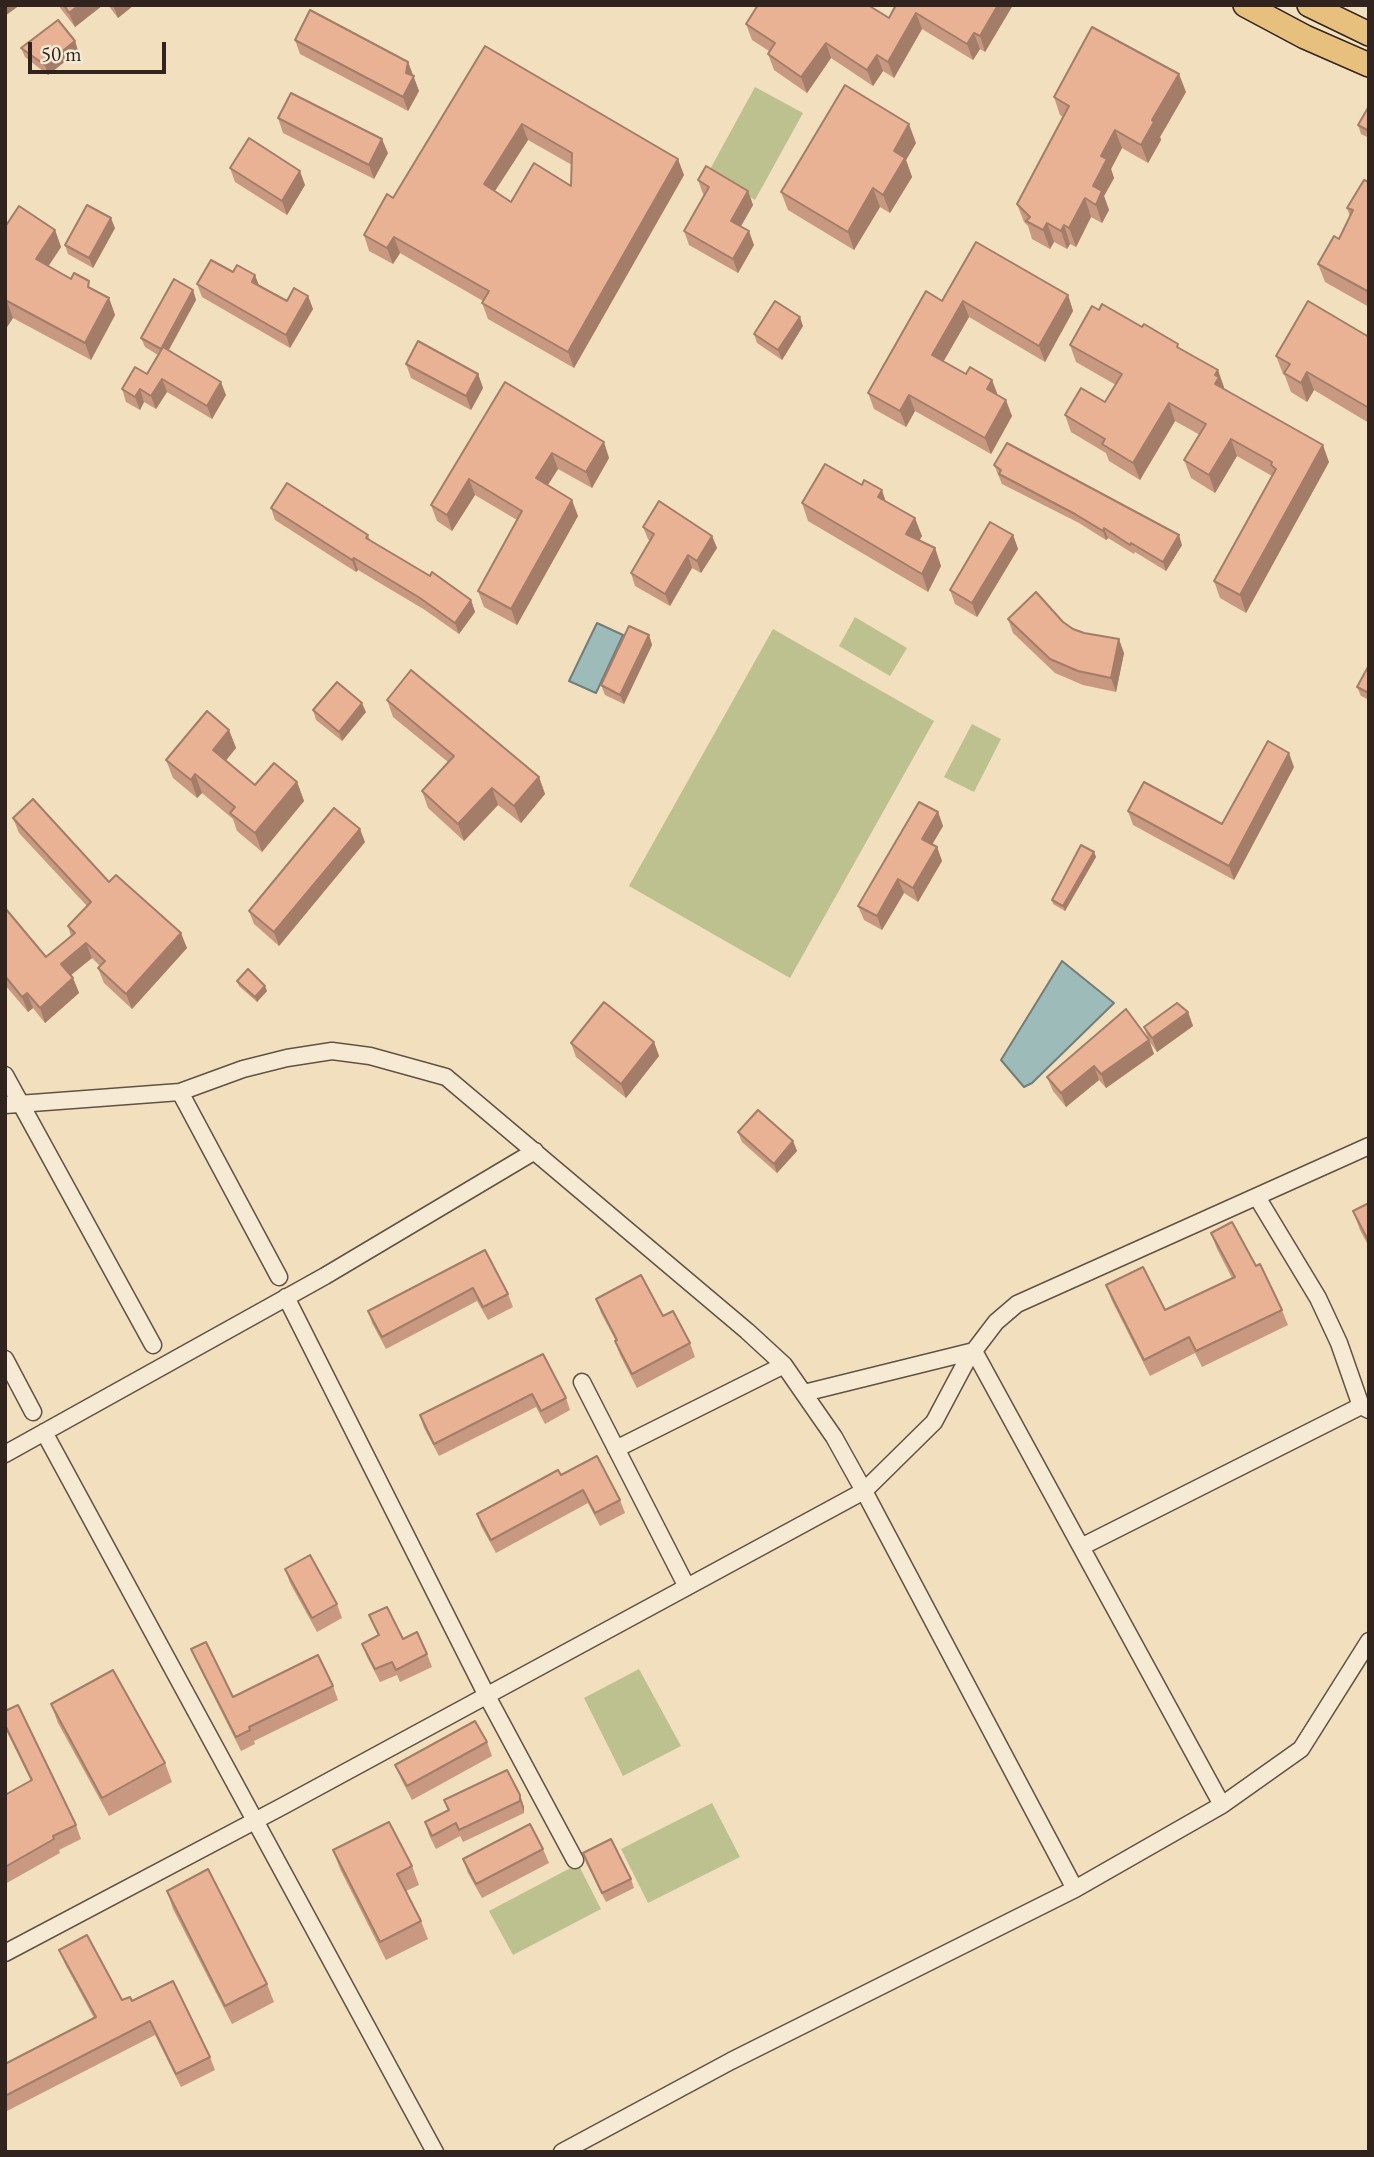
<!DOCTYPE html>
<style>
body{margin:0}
#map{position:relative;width:1374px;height:2157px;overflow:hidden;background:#f1dfbd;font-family:"EB Garamond",serif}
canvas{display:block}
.frame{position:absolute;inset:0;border:7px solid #31231d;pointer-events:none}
.scale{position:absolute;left:28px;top:42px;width:138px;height:32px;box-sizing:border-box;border:4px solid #31231d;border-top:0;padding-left:9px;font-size:21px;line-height:24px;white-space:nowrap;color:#31231d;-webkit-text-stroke:5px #f6ead4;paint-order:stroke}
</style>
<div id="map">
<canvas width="1374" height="2157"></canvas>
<div class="frame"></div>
<div class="scale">50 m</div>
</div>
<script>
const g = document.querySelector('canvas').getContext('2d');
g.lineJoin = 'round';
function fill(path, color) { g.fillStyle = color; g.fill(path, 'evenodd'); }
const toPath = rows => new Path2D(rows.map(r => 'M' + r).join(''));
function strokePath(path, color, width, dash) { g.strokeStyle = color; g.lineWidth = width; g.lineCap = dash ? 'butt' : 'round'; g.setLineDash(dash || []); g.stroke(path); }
fill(toPath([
 [755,87,803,113,755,200,708,173],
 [855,617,907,648,890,676,839,646],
 [773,629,934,721,790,978,629,886],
 [972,724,1001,739,974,792,944,777],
 [639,1669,681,1746,623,1776,584,1698],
 [712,1803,740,1857,648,1903,621,1849],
 [578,1864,601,1909,513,1955,489,1911]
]), '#bdc18f');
const water = toPath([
 [597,623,623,635,596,693,569,681,597,623],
 [1062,961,1114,1003,1032,1083,1024,1087,1001,1060,1062,961]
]);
fill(water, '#9dbbb9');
strokePath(water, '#727e7b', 2);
const street = toPath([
 [5,1075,153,1345],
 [180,1092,279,1277],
 [5,1105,180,1092,243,1069,287,1058,332,1051,370,1056,446,1077,747,1331,784,1365,834,1437,864,1491,283,1806,5,1953],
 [1257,1197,1318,1298,1339,1343,1361,1406,1369,1410],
 [286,1297,487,1696,575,1860],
 [5,1359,33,1412],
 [582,1382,687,1587],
 [804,1393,974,1351,1222,1805],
 [44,1432,435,2152],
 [616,1449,784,1365],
 [5,1454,325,1276,535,1151],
 [1081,1547,1361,1406],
 [1075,1889,864,1491,934,1422,967,1360,996,1322,1017,1304,1369,1146],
 [562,2152,731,2061,1075,1889,1222,1805,1301,1749,1369,1641]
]);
const primary = toPath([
 [1245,5,1305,37,1369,65],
 [1309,5,1369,34]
]);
strokePath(street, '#615245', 19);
strokePath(primary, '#31231d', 26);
strokePath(street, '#f6ead4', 16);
strokePath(primary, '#e8c07e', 23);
fill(toPath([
 [58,5,103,5,75,27],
 [108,5,134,5,118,18],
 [896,5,1013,5,985,52,980,49,973,60,922,29,894,78,883,71,873,86,831,58,807,93,774,70,768,54,769,51,752,40,746,24,889,18],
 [295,40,408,62,419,91,408,111,300,54],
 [75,41,78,51,48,75,25,57,21,48],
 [485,46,684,175,574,368,488,319,482,303,483,301,400,253,393,264,369,251,364,235,393,198],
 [528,140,572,165,571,186,511,202,495,191],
 [1186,92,1160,137,1161,140,1148,163,1122,148,1111,169,1114,178,1104,196,1109,210,1102,223,1091,217,1076,247,1070,244,1067,249,1054,242,1050,249,1032,239,1028,226,1024,222,1017,204,1063,117,1060,115,1054,97],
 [1369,106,1369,138,1361,134,1358,125],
 [278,118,388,153,374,179,283,133],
 [916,143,906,160,912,177,890,213,880,207,854,250,788,210,781,192],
 [230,168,305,185,287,215,235,182],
 [698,180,748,191,753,205,740,227,754,245,738,273,689,245,684,231,704,195,703,194],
 [1369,182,1369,307,1325,282,1318,264,1339,239,1350,217,1347,208],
 [5,227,55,230,61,247,48,266,109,298,115,315,91,360,13,318,5,330],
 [115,228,93,268,68,254,65,245],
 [197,284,259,286,287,301,308,296,313,309,290,348,202,297],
 [193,290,196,300,169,350,226,395,212,419,167,392,156,409,144,402,140,410,126,402,122,389,147,374,158,355,145,347,141,338],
 [1068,295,1073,311,1045,362,969,317,943,362,966,374,992,380,998,396,1012,416,991,454,915,411,906,427,874,409,868,393,942,301],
 [803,326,782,360,757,343,754,334],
 [1369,337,1369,423,1314,390,1307,402,1291,392,1285,376,1283,374,1276,356],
 [1070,345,1180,348,1224,387,1224,389,1329,462,1246,613,1220,598,1214,581,1272,476,1237,456,1215,493,1191,478,1184,460,1200,435,1175,421,1140,480,1109,461,1106,453,1071,432,1065,415,1105,402,1116,385,1076,362],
 [406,364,478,374,483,388,471,410,411,378],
 [505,382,609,458,592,488,558,469,548,485,578,516,517,625,484,607,478,591,517,520,475,495,452,531,437,521,431,505],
 [994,465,1182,545,1166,571,1135,552,1134,554,1108,538,1106,540,1079,523,1002,484],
 [886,501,922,536,919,540,935,548,941,566,928,592,808,521,802,503],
 [271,508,368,535,370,540,471,600,475,612,459,634,425,610,358,570,356,572,275,520],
 [643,527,712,536,717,548,701,573,692,568,670,606,635,586,631,573,650,541,648,539],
 [1013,535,1018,549,977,617,955,604,950,590],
 [1008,619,1063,622,1073,629,1124,653,1116,692,1083,685,1055,673,1013,633],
 [649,635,652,645,624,704,605,695,601,685],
 [1369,665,1369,700,1361,696,1357,687],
 [387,700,539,777,545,794,521,823,498,805,464,841,428,808,422,791,448,762,393,717],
 [313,710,366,712,342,741,316,720],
 [229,730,236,748,226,760,255,785,297,782,304,801,262,852,237,831,233,819,202,793,197,798,173,778,166,760],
 [1294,767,1234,880,1133,825,1128,811,1222,824],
 [938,812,943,826,932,845,937,847,942,861,918,902,904,893,882,930,864,920,858,906],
 [13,818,109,882,187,948,132,1009,104,983,98,968,100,966,92,958,71,975,73,978,79,993,45,1023,33,1008,28,1012,5,985,5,908,46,957,71,936,68,926,87,906,19,833],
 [365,842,279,946,254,924,249,911],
 [1094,852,1096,857,1065,911,1053,904,1052,900],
 [237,981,267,991,257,1002,239,986],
 [1188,1012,1193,1026,1157,1052,1149,1041,1144,1027],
 [1149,1040,1154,1054,1106,1088,1099,1080,1066,1107,1053,1091,1047,1077],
 [654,1042,659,1056,626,1098,576,1057,571,1043],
 [738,1132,793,1141,797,1151,777,1173,742,1142],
 [1369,1203,1369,1247,1360,1230,1353,1211],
 [1211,1233,1256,1266,1282,1310,1288,1325,1202,1367,1195,1353,1150,1376,1112,1301,1106,1285,1165,1310,1232,1278,1217,1249],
 [485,1250,508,1294,513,1307,488,1320,477,1301,386,1349,372,1323,368,1311],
 [596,1299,663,1316,690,1343,695,1357,637,1388,620,1355,615,1341,616,1341,601,1313],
 [543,1354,566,1398,570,1410,545,1424,536,1407,439,1456,424,1428,420,1415],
 [561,1475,620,1500,625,1513,600,1526,588,1503,496,1553,481,1526,477,1514],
 [285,1569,337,1604,342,1618,317,1632,290,1583],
 [369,1615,403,1639,427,1654,432,1667,400,1682,397,1675,380,1682,367,1657,362,1644,378,1635],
 [191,1649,233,1697,333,1686,338,1700,254,1741,255,1744,241,1751,197,1663],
 [51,1704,165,1763,172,1782,109,1816,58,1723],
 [5,1711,76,1825,81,1839,59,1850,60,1853,5,1884,5,1795,31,1781,5,1728],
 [487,1742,492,1756,412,1800,401,1779,395,1765],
 [520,1795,524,1807,524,1813,463,1842,460,1836,436,1849,429,1835,425,1822,448,1810,444,1800],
 [543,1849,549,1863,482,1898,468,1873,463,1859],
 [333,1850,412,1866,419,1885,406,1891,421,1921,428,1939,386,1960,340,1869],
 [583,1853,631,1879,634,1888,606,1902,586,1863],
 [167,1891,267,1984,274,2002,232,2024,173,1909],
 [59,1950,122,2000,132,2001,210,2057,215,2070,181,2087,155,2035,5,2112,5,2064,94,2018,65,1964]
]), '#c89980');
fill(toPath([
 [5,5,20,5,5,16],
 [79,5,103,5,75,27,69,13],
 [113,5,134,5,118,18],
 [998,5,1013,5,985,52,980,36],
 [916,13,922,29,894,78,888,62],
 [974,33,980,49,973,60,967,44],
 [75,41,78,51,48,75,45,65],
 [826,43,831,58,807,93,801,77],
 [877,55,883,71,873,86,867,70],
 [408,62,419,91,408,111,403,97],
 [1179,74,1186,92,1160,137,1161,140,1148,163,1141,145,1152,120],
 [522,124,528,140,489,200,484,184],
 [909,124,916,143,906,160,912,177,890,213,883,195,894,151],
 [1115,130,1122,148,1111,169,1114,178,1104,196,1109,210,1102,223,1096,205,1093,186,1101,156],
 [382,139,388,153,374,179,369,165],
 [678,159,684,175,574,368,568,352],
 [300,171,305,185,287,215,282,201],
 [873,188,880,207,854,250,848,232],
 [748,191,753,205,736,235,731,221],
 [1085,198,1091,217,1076,247,1069,228],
 [111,218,115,228,93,268,89,258],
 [1047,223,1054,242,1050,249,1043,230],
 [1064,225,1070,244,1067,249,1061,231],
 [55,230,61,247,42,276,36,259],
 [749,231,754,245,738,273,733,259],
 [394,237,400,253,393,264,387,248],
 [255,275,260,288,252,282],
 [193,290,196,300,164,358,161,349],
 [1068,295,1073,311,1045,362,1039,346],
 [308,296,313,309,290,348,286,335],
 [109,298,115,315,91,360,85,343],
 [7,301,13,318,5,330,5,304],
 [963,301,969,317,938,371,932,355],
 [800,317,803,326,782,360,778,350],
 [1218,370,1224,387,1223,388,1215,384,1215,375],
 [1307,372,1314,390,1307,402,1301,383],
 [478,374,483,388,471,410,466,396],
 [162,379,167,392,156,409,151,396],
 [992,380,998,396,987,389],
 [221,382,226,395,212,419,207,406],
 [140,389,144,402,140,410,135,397],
 [909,395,915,411,906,427,900,411],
 [1006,400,1012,416,991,454,985,438],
 [1169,403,1175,421,1140,480,1133,463],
 [1231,439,1237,456,1215,493,1209,475],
 [604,442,609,458,592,488,586,472],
 [1323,445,1329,462,1246,613,1240,595],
 [552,453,558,469,542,494,536,478],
 [469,479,475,495,452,531,447,515],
 [882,490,888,508,878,497],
 [572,500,578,516,517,625,511,609],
 [915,518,922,536,913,551,906,534],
 [1104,528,1108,538,1106,540,1103,531],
 [1013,535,1018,549,977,617,972,603],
 [1179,535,1182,545,1166,571,1163,562],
 [712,536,717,548,701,573,697,561],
 [935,548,941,566,928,592,922,574],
 [688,555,692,568,670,606,665,594],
 [354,558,358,570,356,572,352,560],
 [471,600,475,612,459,634,455,623],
 [649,635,652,645,624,704,620,695],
 [1119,639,1124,653,1116,692,1111,678],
 [362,703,366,712,342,741,339,732],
 [229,730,236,748,220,768,213,750],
 [1289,753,1294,767,1234,880,1229,866],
 [195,774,202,793,197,798,191,780],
 [539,777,545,794,521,823,514,806],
 [297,782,304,801,262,852,255,833],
 [492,788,498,805,464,841,458,824],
 [938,812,943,826,927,853,922,839],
 [360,829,365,842,279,946,274,932],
 [937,847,942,861,918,902,913,888],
 [1094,852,1096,857,1065,911,1063,906],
 [898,879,904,893,882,930,877,916],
 [181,933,187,948,132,1009,126,994],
 [86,943,92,958,66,979,61,964],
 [73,978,79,993,45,1023,40,1008],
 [265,986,267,991,257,1002,255,997],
 [27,993,33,1008,28,1012,22,997],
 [1188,1012,1193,1026,1157,1052,1152,1038],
 [1149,1040,1154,1054,1106,1088,1101,1074],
 [654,1042,659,1056,626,1098,621,1084],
 [1094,1066,1099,1080,1066,1107,1061,1093],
 [793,1141,797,1151,777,1173,774,1164],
 [520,1795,524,1807,524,1813,520,1801]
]), '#a37d68');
const building = toPath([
 [64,5,79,5,69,13,64,5],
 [758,5,868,5,889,18,896,5,998,5,980,36,974,33,967,44,916,13,888,62,877,55,867,70,826,43,801,77,768,54,775,43,746,24,758,5],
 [310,10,408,62,406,73,414,76,403,97,295,40,310,10],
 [58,20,75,41,45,65,21,48,58,20],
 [1092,27,1179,74,1152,120,1154,122,1141,145,1115,130,1101,156,1107,159,1093,186,1102,191,1096,205,1085,198,1069,228,1064,225,1061,231,1047,223,1043,230,1026,221,1030,217,1017,204,1069,106,1054,97,1092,27],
 [485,46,678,159,568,352,482,303,489,291,394,237,387,248,364,235,387,194,393,198,485,46],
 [522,124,572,153,571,186,534,163,511,202,484,184,522,124],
 [845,85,909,124,894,151,905,158,883,195,873,188,848,232,781,192,845,85],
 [291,93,382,139,369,165,278,118,291,93],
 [1369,106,1369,131,1358,125,1369,106],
 [249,138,300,171,282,201,230,168,249,138],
 [706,166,748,191,731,221,749,231,733,259,684,231,709,187,698,180,706,166],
 [1364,180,1369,182,1369,292,1318,264,1334,236,1339,239,1353,210,1347,208,1364,180],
 [87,205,111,218,89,258,65,245,87,205],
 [19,206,55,230,36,259,71,279,74,273,89,281,88,287,109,298,85,343,7,301,5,304,5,227,19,206],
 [976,242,1068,295,1039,346,963,301,932,355,966,374,970,367,992,380,987,389,1006,400,985,438,909,395,900,411,868,393,926,291,942,301,976,242],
 [211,260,233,272,237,265,255,275,252,282,287,301,294,288,308,296,286,335,197,284,211,260],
 [174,279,193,290,161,349,141,338,174,279],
 [775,301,800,317,778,350,754,334,775,301],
 [1308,301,1369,337,1369,408,1307,372,1301,383,1284,373,1290,364,1276,356,1308,301],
 [1102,304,1142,327,1144,324,1178,344,1177,347,1218,370,1215,375,1219,377,1215,384,1323,445,1240,595,1214,581,1276,469,1271,465,1272,462,1231,439,1209,475,1184,460,1206,424,1169,403,1133,463,1102,444,1105,439,1065,415,1081,388,1105,402,1122,374,1070,345,1092,306,1099,310,1102,304],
 [418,341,478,374,466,396,406,364,418,341],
 [163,347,221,382,207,406,162,379,151,396,140,389,135,397,122,389,135,367,147,374,163,347],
 [505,382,604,442,586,472,552,453,536,478,572,500,511,609,478,591,522,511,469,479,447,515,431,505,505,382],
 [1007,443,1179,535,1163,562,1131,543,1130,545,1104,528,1103,531,1075,514,999,474,1001,470,994,465,1007,443],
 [825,464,862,485,864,480,882,490,878,497,915,518,906,534,935,548,922,574,802,503,825,464],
 [287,483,368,535,366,538,430,576,432,572,471,600,455,623,420,598,354,558,352,560,271,508,287,483],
 [659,501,712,536,697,561,688,555,665,594,631,573,654,534,643,527,659,501],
 [990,522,1013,535,972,603,950,590,990,522],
 [1036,592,1063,622,1073,629,1084,633,1119,639,1111,678,1078,671,1050,659,1008,619,1036,592],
 [629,626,649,635,620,695,601,685,629,626],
 [1369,665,1369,693,1357,687,1369,665],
 [411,670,539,777,514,806,492,788,458,824,422,791,454,756,387,700,411,670],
 [337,682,362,703,339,732,313,710,337,682],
 [207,711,229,730,213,750,255,785,274,763,297,782,255,833,230,813,235,807,195,774,191,780,166,760,207,711],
 [1268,741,1289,753,1229,866,1128,811,1144,782,1222,824,1268,741],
 [33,799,109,882,116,875,181,933,126,994,98,968,105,961,86,943,61,964,73,978,40,1008,27,993,22,997,5,976,5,908,46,957,75,933,68,926,91,902,13,818,33,799],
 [919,802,938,812,922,839,937,847,913,888,898,879,877,916,858,906,919,802],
 [334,808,360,829,274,932,249,911,334,808],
 [1081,845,1094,852,1063,906,1052,900,1081,845],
 [248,969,265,986,255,997,237,981,248,969],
 [604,1002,654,1042,621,1084,571,1043,604,1002],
 [1177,1003,1188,1012,1152,1038,1144,1027,1177,1003],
 [1126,1009,1149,1040,1101,1074,1094,1066,1061,1093,1047,1077,1126,1009],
 [758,1110,793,1141,774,1164,738,1132,758,1110],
 [1369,1203,1369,1242,1353,1211,1369,1203],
 [1232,1222,1256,1266,1260,1264,1282,1310,1196,1351,1189,1337,1144,1360,1106,1285,1143,1267,1165,1310,1235,1277,1211,1233,1232,1222],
 [485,1250,508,1294,483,1307,473,1288,382,1337,368,1311,485,1250],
 [641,1275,663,1316,673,1311,690,1343,632,1374,615,1341,617,1340,596,1299,641,1275],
 [543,1354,566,1398,541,1411,532,1394,434,1444,420,1415,543,1354],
 [597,1456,620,1500,595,1513,583,1490,491,1540,477,1514,558,1470,561,1475,597,1456],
 [310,1555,337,1604,312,1618,285,1569,310,1555],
 [387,1607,403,1639,417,1632,427,1654,396,1670,392,1662,375,1669,362,1644,379,1635,369,1615,387,1607],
 [206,1642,233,1697,318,1655,333,1686,249,1727,250,1730,236,1737,191,1649,206,1642],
 [113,1670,165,1763,102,1798,51,1704,113,1670],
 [18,1705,76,1825,53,1836,54,1839,5,1867,5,1795,32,1780,5,1725,5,1711,18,1705],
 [475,1721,487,1742,407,1786,395,1765,475,1721],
 [507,1770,520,1795,520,1801,459,1830,456,1823,432,1836,425,1822,449,1810,444,1800,507,1770],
 [389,1822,412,1866,397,1874,421,1921,380,1942,333,1850,389,1822],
 [530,1824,543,1849,476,1884,463,1859,530,1824],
 [611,1839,631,1879,602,1893,583,1853,611,1839],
 [208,1869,267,1984,225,2006,167,1891,208,1869],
 [87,1935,122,2000,130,1997,132,2001,173,1981,210,2057,176,2074,150,2021,5,2096,5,2064,96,2017,59,1950,87,1935]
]);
fill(building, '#e9b295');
strokePath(building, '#a37d68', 2);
</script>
